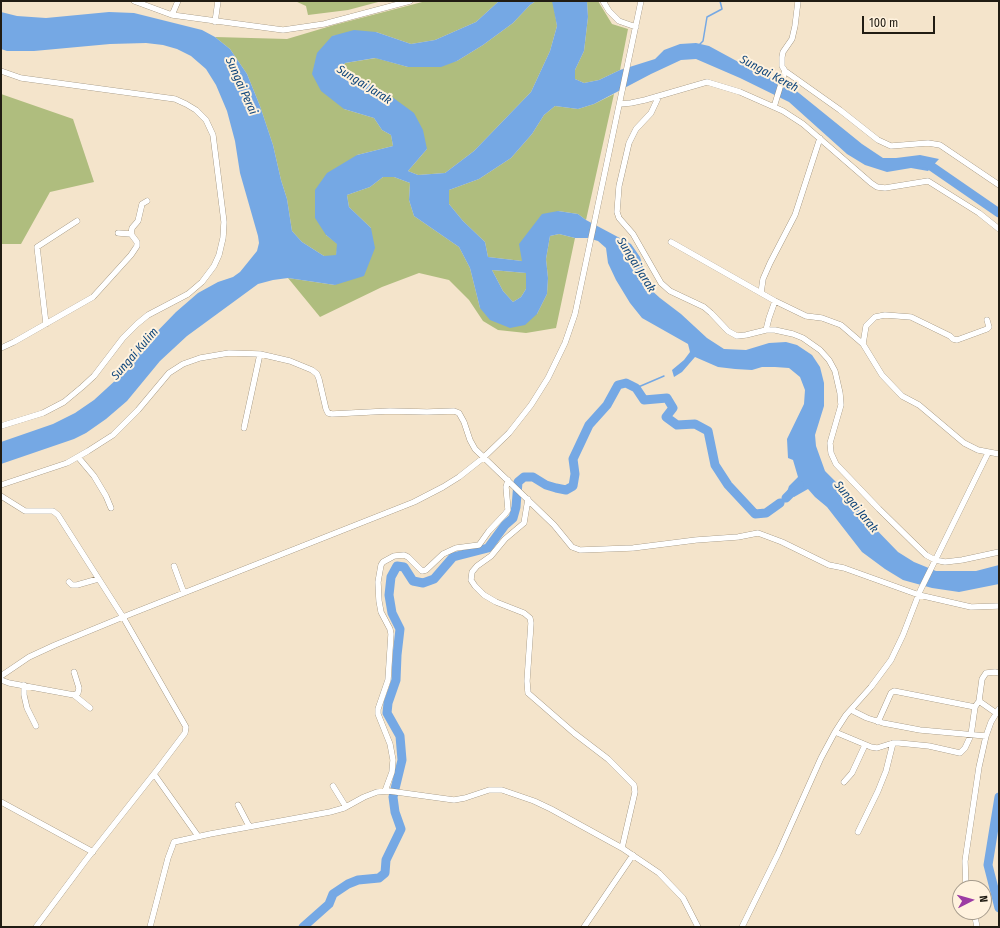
<!DOCTYPE html>
<style>
body{margin:0}
#map{position:relative;width:1000px;height:928px;overflow:hidden;background:#f4e4cb;font-family:"Fira Sans Condensed",sans-serif}
canvas{display:block}
.frame{position:absolute;inset:0;border:2px solid #211c13;pointer-events:none}
.north{position:absolute;left:952px;top:880px;width:40px;height:40px;box-sizing:border-box;background:#fff2de;border:1px solid #a69c8d;border-radius:50%;rotate:84deg;font-size:11px;font-weight:700;line-height:16px;text-align:center;color:#211c13}
.north::after{content:'';display:block;margin:auto;width:14px;height:18px;background:#9c3ca4;clip-path:polygon(50% 0,100% 100%,50% 72%,0 100%)}
.scale{position:absolute;left:862px;top:16px;width:73px;height:18px;box-sizing:border-box;border:2px solid #211c13;border-top:0;padding-left:5px;font-size:12px;line-height:14px;white-space:nowrap;color:#211c13;-webkit-text-stroke:3px #fff2de;paint-order:stroke}
</style>
<div id="map">
<canvas width="1000" height="928"></canvas>
<div class="frame"></div>
<div class="north">N</div>
<div class="scale">100 m</div>
</div>
<script>
const g = document.querySelector('canvas').getContext('2d');
g.lineJoin = 'round';
function fill(path, color) { g.fillStyle = color; g.fill(path, 'evenodd'); }
const toPath = rows => new Path2D(rows.map(r => 'M' + r).join(''));
function strokePath(path, color, width, dash) { g.strokeStyle = color; g.lineWidth = width; g.lineCap = dash ? 'butt' : 'round'; g.setLineDash(dash || []); g.stroke(path); }
function drawText(font, color, halo, rows, align = 'center') {
  g.font = font + ' "Fira Sans Condensed",sans-serif'; g.lineWidth = 4; g.setLineDash([]); g.textBaseline = 'middle'; g.strokeStyle = halo; g.fillStyle = color; for (const [text, x, y, turn = 0] of rows) {
    g.save(); g.translate(x, y); g.rotate((+turn || 0) * Math.PI / 180); g.textAlign = isNaN(turn) ? turn : align; if (halo) g.strokeText(text, 0, 0); g.fillText(text, 0, 0); g.restore();
  }
}
fill(toPath([
 [295,1,382,1,348,10,308,15,306,6],
 [426,1,499,1,476,22,435,40,411,44,376,32,332,36,344,109,374,118,382,130,391,135,393,146,357,155,326,235,338,244,336,256,324,256,302,242,292,231,287,199,281,180,273,145,260,106,247,74,230,49,215,37,287,39,334,25],
 [536,1,553,1,557,26,550,51,531,92,474,151,445,173,418,175,408,171,427,149,356,77,342,68,345,63,376,58,408,67,457,61,483,45,513,23,530,5],
 [587,1,598,1,612,24,628,29,620,70,599,80,584,83,575,79,575,70,584,51,588,17],
 [1,94,73,119,94,182,50,192,21,244,1,244],
 [614,94,586,220,578,214,558,211,522,261,488,257,485,242,463,221,449,204,449,190,479,179,511,158,532,134,544,115,555,106,578,109,594,104],
 [383,177,394,177,410,183,409,200,414,216,459,247,470,268,480,308,537,314,547,294,548,278,546,259,550,236,559,234,575,238,556,328,526,333,498,330,483,321,469,300,449,280,419,273,382,287,320,317,288,278,335,285,371,228,349,207,347,195,370,187],
 [492,270,526,273,526,289,521,297,513,302,503,291]
]), '#afbd7e');
fill(toPath([
 [499,1,536,1,530,5,513,23,483,45,457,61,441,67,408,67,375,58,345,63,342,68,356,77,388,94,414,113,423,130,427,149,408,171,418,175,445,173,474,151,531,92,550,51,557,26,552,1,587,1,588,17,584,51,575,70,575,79,584,83,599,80,620,70,655,59,664,50,680,44,696,43,709,46,744,65,794,89,862,144,883,158,896,158,920,155,939,159,928,171,911,168,887,172,865,165,847,154,789,102,740,78,696,59,681,60,651,74,594,104,578,109,555,106,544,115,532,134,511,158,479,179,449,190,449,204,463,221,485,242,488,257,522,261,519,244,542,214,558,211,578,214,586,220,631,244,640,257,650,289,660,298,681,314,707,338,724,349,746,350,769,343,786,342,797,345,812,355,820,367,824,383,824,406,815,435,816,446,825,471,839,485,868,521,898,552,914,562,936,571,976,571,999,565,999,584,959,592,932,588,903,580,885,569,862,552,827,507,815,497,808,489,794,497,787,492,789,486,798,477,793,460,788,458,787,439,804,404,805,390,800,377,789,368,775,367,762,367,752,370,735,369,718,367,695,357,682,372,674,377,672,370,684,360,690,352,688,344,642,318,630,303,616,280,608,263,606,248,598,241,588,238,575,238,559,234,550,236,546,259,548,278,547,294,537,314,525,325,510,328,490,320,480,308,470,268,459,247,414,216,409,200,410,183,394,177,383,177,370,187,347,195,349,207,371,228,375,248,364,276,335,285,288,278,273,280,258,284,187,336,160,361,127,401,106,419,86,433,74,439,1,464,1,442,53,424,75,413,94,400,118,378,146,343,176,312,198,293,218,282,233,277,240,272,257,251,259,243,258,236,240,173,235,141,227,111,216,85,206,69,191,56,177,49,163,45,146,43,110,44,34,51,7,51,1,49,1,12,17,16,46,18,109,12,134,13,202,30,215,37,230,49,247,74,260,106,273,145,281,180,287,199,292,231,302,242,324,256,336,255,337,244,326,235,315,218,315,190,327,173,357,155,393,146,391,135,382,130,374,118,344,109,321,91,312,74,317,53,332,36,354,30,376,32,411,44,435,40,476,22],
 [492,270,526,273,526,289,521,297,513,302,503,291]
]), '#75a8e4');
strokePath(toPath([
 [699,45,703,41,707,17,722,9,720,1],
 [636,388,664,376]
]), '#75a8e4', 1.5);
strokePath(toPath([
 [922,163,925,162,999,213],
 [786,498,799,485],
 [999,797,988,865,999,908],
 [303,927,329,904,333,894,348,884,358,880,379,878,385,873,386,860,401,829,395,812,393,797,402,760,400,736,387,713,388,703,396,680,397,655,400,629,392,613,389,595,391,577,397,566,404,567,413,581,423,583,434,579,453,557,488,548,505,525,513,518,516,507,518,482,524,477,533,477,546,485,556,488,566,490,573,486,575,474,573,459,589,425,607,405,618,385,626,383,636,388,644,400,667,398,673,408,666,417,677,425,695,424,708,431,715,465,728,485,755,514,766,513,780,503]
]), '#75a8e4', 9);
const minor = toPath([
 [134,1,172,15,283,30,324,24,410,1],
 [603,1,609,11,619,21,636,27],
 [798,1,795,26,792,39,783,52,782,57,782,66,785,71,840,110,878,140,891,146,928,143,940,145,999,185],
 [172,15,178,1],
 [215,22,218,1],
 [1,71,21,78,175,99,186,104,196,110,206,120,213,135,224,222,223,238,219,255,214,266,202,282,188,294,148,315,137,324,123,338,94,376,82,387,64,402,43,413,1,426],
 [659,96,651,113,636,129,629,143,619,186,617,212,619,218,633,234,661,283,670,291,704,307,711,313,728,331,737,336,746,335,766,330,775,330,793,334,803,338,820,350,829,360,835,371,840,393,841,405,830,443,831,453,836,464,879,509,926,555,935,560,945,562,962,560,999,552],
 [620,104,631,103,645,100,707,82,740,92,783,111,803,124,871,183,877,187,885,188,928,181,979,213,999,229],
 [774,107,785,71],
 [131,234,132,228,138,221,142,204,147,201],
 [671,242,775,301,806,316,822,318,841,325,863,344,882,375,902,396,919,405,964,443,978,450,999,454],
 [761,293,763,279,770,263,795,215,820,138],
 [46,324,37,247,77,221],
 [766,330,769,318,775,301],
 [863,344,866,326,875,317,885,315,911,317,950,336,953,339,957,340,987,329,989,327,987,320],
 [1,348,14,342,93,297,131,255,137,246,137,242,131,234,118,233],
 [244,428,260,354],
 [78,457,94,476,106,496,111,508],
 [1,485,67,463,88,451,113,435,138,410,169,373,183,364,200,358,229,353,260,354,290,361,312,370,317,374,319,379,326,409,328,413,332,414,390,411,427,412,454,411,459,413,464,422,470,440,475,449,554,525,572,547,580,550,633,548,696,540,738,537,758,533,782,542,829,565,844,568,919,595,971,607,999,606],
 [1,496,25,511,53,511,58,515,123,617,186,727,185,733,157,770,86,860,36,927],
 [528,499,524,523,505,539,491,556,477,566,472,572,471,580,475,586,484,595,496,602,524,613,530,618,531,623,527,681,528,693,574,733,608,759,634,785,635,792,622,848],
 [174,566,184,593],
 [69,582,72,585,77,585,98,579],
 [1,676,29,657,55,645,123,617,414,502,443,487,459,477,483,458,509,433,531,405,548,378,565,343,575,314,641,1],
 [1,680,9,683,74,695,78,693,79,688,74,672],
 [24,685,24,695,27,708,36,726],
 [74,695,90,708],
 [979,701,996,713],
 [851,710,867,718,883,723,920,730,986,736],
 [878,722,891,693,894,691,975,707],
 [835,732,871,747,877,748,893,743,899,743,929,746,960,753,965,748,971,735,975,707,979,701,982,679,986,673,995,672,999,673],
 [154,774,198,836],
 [844,782,852,773,865,745],
 [333,786,346,807],
 [385,791,392,772,393,760,390,744,378,714,378,709,388,680,391,634,390,629,381,612,379,601,378,582,381,565,383,562,394,556,404,555,408,557,422,571,426,570,443,554,456,548,479,545,489,531,505,514,508,510,506,487,508,480],
 [1,802,93,852],
 [238,805,249,826],
 [858,832,878,791,886,771,893,743],
 [966,888,965,861,979,767,986,736,991,722,999,709],
 [974,912,977,927],
 [150,927,168,858,174,842,210,834,330,812,344,808,364,797,377,792,389,791,454,800,465,798,489,790,502,790,534,801,551,809,622,848,659,873,683,898,698,927],
 [584,927,633,855],
 [742,927,778,854,821,758,835,732,846,715,871,687,891,660,903,635,920,591,988,453]
]);
strokePath(minor, '#8b7d66', 6);
strokePath(minor, '#fff', 5.5);
drawText('italic 12px', '#0e457b', '#fff2de', [
 ["Sungai Kereh",769,74,28],
 ["Sungai Jarak",364,85,32],
 ["Sungai Perai",241,86,66],
 ["Sungai Jarak",636,265,58],
 ["Sungai Kulim",135,354,-49],
 ["Sungai Jarak",856,507,51]
]);
</script>
